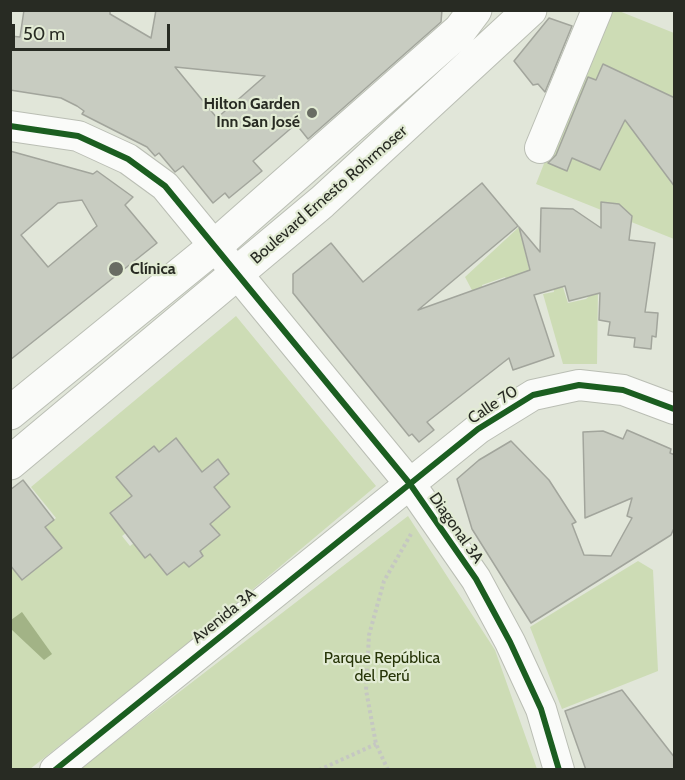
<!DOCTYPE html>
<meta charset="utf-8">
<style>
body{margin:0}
#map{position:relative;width:685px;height:780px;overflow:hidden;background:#e1e6d9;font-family:Cabin,sans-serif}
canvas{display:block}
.frame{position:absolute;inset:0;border:12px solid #282b23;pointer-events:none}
.scale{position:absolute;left:12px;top:24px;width:158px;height:27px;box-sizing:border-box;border:3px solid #282b23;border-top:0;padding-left:8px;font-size:18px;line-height:21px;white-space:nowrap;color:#282b23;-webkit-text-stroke:4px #e2ebd4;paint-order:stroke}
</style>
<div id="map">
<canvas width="685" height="780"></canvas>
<div class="frame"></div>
<div class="scale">50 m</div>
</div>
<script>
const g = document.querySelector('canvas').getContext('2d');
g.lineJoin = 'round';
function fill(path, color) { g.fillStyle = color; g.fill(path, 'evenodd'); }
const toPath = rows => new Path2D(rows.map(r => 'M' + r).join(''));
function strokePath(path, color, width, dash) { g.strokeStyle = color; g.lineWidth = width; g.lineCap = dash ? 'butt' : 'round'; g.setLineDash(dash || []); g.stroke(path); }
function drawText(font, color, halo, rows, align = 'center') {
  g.font = font + ' Cabin,sans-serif'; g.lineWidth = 4.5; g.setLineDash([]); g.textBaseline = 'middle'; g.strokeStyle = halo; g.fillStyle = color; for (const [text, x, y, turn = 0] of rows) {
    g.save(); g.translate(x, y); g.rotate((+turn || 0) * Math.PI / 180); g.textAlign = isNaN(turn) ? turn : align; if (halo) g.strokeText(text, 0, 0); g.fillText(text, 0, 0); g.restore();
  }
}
fill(toPath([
 [604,11,619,11,674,33,674,239,536,184],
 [519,227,533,286,511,293,505,277,482,285,504,351,465,277],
 [562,284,568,303,586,299,598,287,597,364,563,364,543,294,554,292,553,286],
 [236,316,376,486,171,658,30,769,11,769,10,565,23,580,61,548,45,527,56,518,31,487],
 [176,438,202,472,218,459,229,474,214,487,230,507,210,524,219,535,200,551,203,556,189,567,184,562,167,575,150,554,145,558,134,543,130,546,122,536,126,533,110,514,132,496,116,477,154,446,159,452],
 [408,516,495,650,537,769,78,770],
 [638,561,653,570,658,671,562,709,530,627]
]), '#cddcb5');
fill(toPath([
 [22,612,52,654,44,660,11,629,11,620]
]), '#a2b386');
const building = toPath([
 [24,10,110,10,110,14,151,38,156,10,442,10,441,22,308,139,296,124,253,161,262,171,229,198,225,193,213,203,183,166,175,172,159,153,155,156,147,147,82,114,84,111,77,106,61,98,10,90,10,36,20,37,24,10],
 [175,67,265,76,217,118,175,67],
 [549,18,572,26,545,92,538,84,533,85,514,61,549,18],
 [603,64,675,98,675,187,625,120,600,170,572,158,567,171,548,163,556,155,588,77,596,80,603,64],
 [10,151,93,174,97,171,133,197,125,205,157,243,10,360,10,151],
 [82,200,97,226,48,267,21,235,58,203,82,200],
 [482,183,518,226,418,310,530,270,519,227,540,252,541,208,573,209,601,228,601,202,619,204,632,216,629,240,655,243,645,312,658,313,656,337,652,336,651,349,634,347,635,338,608,335,610,322,599,320,600,293,569,301,565,286,534,295,554,356,513,370,509,358,427,422,434,430,419,442,412,434,409,436,293,293,293,274,331,243,363,282,482,183],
 [627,430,671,449,670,453,675,455,675,526,671,535,531,623,472,529,457,479,479,460,511,441,549,480,576,522,572,524,584,555,611,556,632,518,627,516,632,498,585,518,583,432,603,431,623,439,627,430],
 [176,438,202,472,218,459,229,474,214,487,230,507,210,524,220,535,200,551,203,556,189,567,184,562,167,575,150,554,145,558,110,513,132,496,116,477,154,446,159,452,176,438],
 [23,480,54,520,45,527,62,548,22,580,10,565,10,490,23,480],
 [622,690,675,758,675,770,586,770,565,711,622,690]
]);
fill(building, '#c8ccc1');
strokePath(building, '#a2a59c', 1.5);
const minor = toPath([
 [10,126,78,136,128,159,165,186,410,484,476,579,510,642,541,709,559,770],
 [540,148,597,10],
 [55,770,478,429,533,395,579,385,623,390,674,409]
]);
const major = toPath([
 [10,413,215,246,460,30,475,10],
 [10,463,322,202,530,10]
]);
strokePath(minor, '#babeb4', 32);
strokePath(major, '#babeb4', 35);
strokePath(toPath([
 [319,770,376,744],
 [388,770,376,744,366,690,369,635,384,581,411,534]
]), '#c5c7c2', 4, [3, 3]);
strokePath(minor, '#fafbf9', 30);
strokePath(major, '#fafbf9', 33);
strokePath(toPath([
 [10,126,78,136,128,159,165,186,410,484,476,579,510,642,541,709,559,770],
 [55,770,478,429,533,395,579,385,623,390,674,409]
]), '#1b5e20', 6);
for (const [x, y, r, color] of [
 [312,113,6,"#696c63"],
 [116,269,8,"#696c63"]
]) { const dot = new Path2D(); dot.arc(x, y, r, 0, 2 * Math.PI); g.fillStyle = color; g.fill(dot); strokePath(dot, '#e2ebd4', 2); }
drawText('bold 16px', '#282b23', '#e2ebd4', [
 ["Hilton Garden",300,104],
 ["Inn San José",300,122],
 ["Clínica",130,269,"left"]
], 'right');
drawText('16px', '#282b23', '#e2ebd4', [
 ["Boulevard Ernesto Rohrmoser",329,195,-41],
 ["Calle 70",493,405,-33],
 ["Diagonal 3A",456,528,55],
 ["Avenida 3A",224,616,-39]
]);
drawText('16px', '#263407', '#e2ebd4', [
 ["Parque República",382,658],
 ["del Perú",382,676]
]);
</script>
